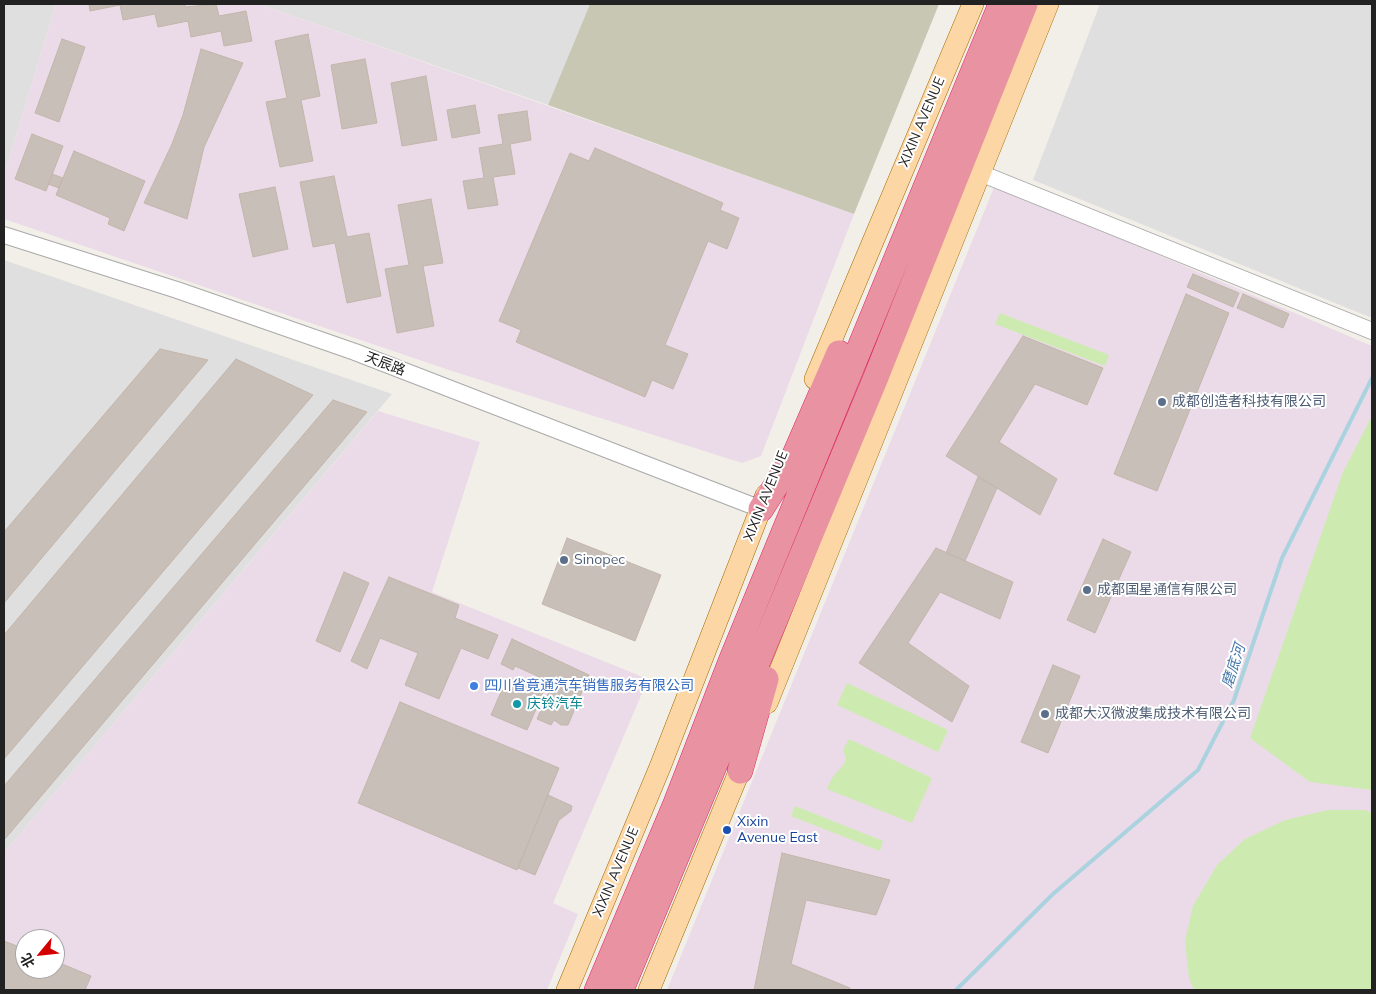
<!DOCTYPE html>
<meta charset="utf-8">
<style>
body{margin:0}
#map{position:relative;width:1376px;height:994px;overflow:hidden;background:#f2efe9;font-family:Mulish,"Noto Sans SC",sans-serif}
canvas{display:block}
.frame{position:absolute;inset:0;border:5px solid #222;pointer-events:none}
.north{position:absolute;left:15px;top:929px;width:50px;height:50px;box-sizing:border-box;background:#fff;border:1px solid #a7a7a7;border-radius:50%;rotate:242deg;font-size:14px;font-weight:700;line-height:20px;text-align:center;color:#222}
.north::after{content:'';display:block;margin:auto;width:18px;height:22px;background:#d40000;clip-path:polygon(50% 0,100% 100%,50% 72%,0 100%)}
</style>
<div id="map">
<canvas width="1376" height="994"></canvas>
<div class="frame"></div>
<div class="north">北</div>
</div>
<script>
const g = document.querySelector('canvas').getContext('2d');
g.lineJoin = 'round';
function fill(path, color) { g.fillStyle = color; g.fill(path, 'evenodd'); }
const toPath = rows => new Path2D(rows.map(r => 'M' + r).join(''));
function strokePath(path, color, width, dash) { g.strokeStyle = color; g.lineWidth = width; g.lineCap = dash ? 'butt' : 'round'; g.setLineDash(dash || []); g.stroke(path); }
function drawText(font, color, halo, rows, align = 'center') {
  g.font = font + ' Mulish,"Noto Sans SC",sans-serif'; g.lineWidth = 4; g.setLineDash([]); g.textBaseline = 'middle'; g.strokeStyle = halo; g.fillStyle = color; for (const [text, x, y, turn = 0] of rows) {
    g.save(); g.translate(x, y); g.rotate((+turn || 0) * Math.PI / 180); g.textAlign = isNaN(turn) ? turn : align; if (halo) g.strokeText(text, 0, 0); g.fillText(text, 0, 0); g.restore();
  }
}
fill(toPath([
 [4,4,56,4,4,176],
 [259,4,590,4,548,105],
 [1100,4,1372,4,1372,318,1033,180],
 [4,260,392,394,4,853]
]), '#e0dfdf');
fill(toPath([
 [56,4,259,4,854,214,761,456,742,463,449,370,4,219,4,176],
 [995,185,1372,346,1372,990,667,990],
 [378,411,480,442,432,592,648,679,553,903,578,914,547,990,4,990,4,853],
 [25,939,55,939,55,969,25,969]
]), '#ebdbe8');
fill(toPath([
 [590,4,939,4,854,214,548,105]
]), '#c7c7b4');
fill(toPath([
 [1000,313,1109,355,1105,366,995,324],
 [1372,416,1372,790,1310,782,1250,738,1343,472],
 [847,683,948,730,938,752,837,705],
 [849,739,932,778,912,823,827,789,832,778,844,764,846,758,843,750],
 [795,806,883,841,880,851,791,816],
 [1328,810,1365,810,1372,813,1372,990,1194,990,1189,979,1185,941,1193,906,1217,865,1245,839,1285,820]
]), '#cdebb0');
strokePath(toPath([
 [956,990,1053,894,1198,770,1234,700,1282,558,1372,378]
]), '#aad3df', 4);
const building = toPath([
 [89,4,185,4,185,7,216,4,219,16,246,11,252,41,224,46,221,31,191,37,188,21,158,27,155,14,123,20,120,5,90,11,89,4],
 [308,34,320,96,301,100,313,161,280,167,266,102,287,98,275,41,308,34],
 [62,39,85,47,59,122,35,113,62,39],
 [201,49,243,63,204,147,187,219,144,203,172,144,183,115,201,49],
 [365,59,377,123,342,129,331,65,365,59],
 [426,76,437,140,402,146,391,83,426,76],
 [475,105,480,133,452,138,447,110,475,105],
 [527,111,531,140,510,144,515,174,493,177,498,205,468,209,463,181,484,178,479,148,503,144,498,115,527,111],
 [32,134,63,146,46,191,15,179,32,134],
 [595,148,723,203,720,210,739,218,727,249,708,241,665,345,688,354,673,389,652,380,645,397,516,342,521,330,499,321,570,153,589,161,595,148],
 [74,151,145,181,124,231,108,224,110,218,56,195,74,151],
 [52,174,63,178,59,188,48,184,52,174],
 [334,176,347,237,369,233,381,296,347,303,335,243,313,247,300,182,334,176],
 [275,187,288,249,253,257,239,194,275,187],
 [431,199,443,263,423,266,434,326,397,333,385,269,409,265,398,205,431,199],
 [1193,274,1239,293,1233,307,1187,287,1193,274],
 [1186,294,1229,313,1157,491,1114,474,1186,294],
 [1243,294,1289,314,1283,328,1237,308,1243,294],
 [1023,336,1103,368,1087,405,1035,384,999,442,1057,479,1040,515,946,456,1023,336],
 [160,349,208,360,4,603,4,532,160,349],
 [236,359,313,395,4,759,4,635,236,359],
 [333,400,367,412,4,840,4,786,333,400],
 [978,477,997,488,965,561,946,553,978,477],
 [567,538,661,575,635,641,542,604,567,538],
 [1103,539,1131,552,1095,633,1067,620,1103,539],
 [936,548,1013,582,1000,619,940,592,908,643,969,686,952,722,859,663,936,548],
 [344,572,369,583,340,652,316,641,344,572],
 [389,577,459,605,455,618,498,635,488,659,461,648,439,699,405,685,418,653,380,638,367,669,351,661,389,577],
 [512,639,589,675,568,725,561,725,554,720,551,725,537,719,553,683,515,666,513,670,501,664,512,639],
 [1053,665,1080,676,1048,753,1021,742,1053,665],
 [507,678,543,693,527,730,491,715,507,678],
 [400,702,559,768,517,870,358,803,400,702],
 [548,795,572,806,571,811,559,820,535,875,518,868,548,795],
 [782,853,890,880,876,915,806,900,791,964,850,988,849,990,754,990,782,853],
 [4,941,25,949,25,969,55,969,55,961,91,976,85,990,4,990,4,941]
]);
fill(building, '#c7bfb8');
strokePath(building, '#c4b6ab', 1);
const minor = toPath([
 [980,173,1372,331],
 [4,235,177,290,355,352,761,509]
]);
const major = toPath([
 [815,379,973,4],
 [767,703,1048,4],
 [567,990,660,767,766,495],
 [649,990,746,755]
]);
const highway = toPath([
 [761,509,793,459,839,353],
 [740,771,766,679],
 [597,990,676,803,731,661,1001,4],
 [621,990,874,382,1025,4]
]);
strokePath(minor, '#a9a9a9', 18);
strokePath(major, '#a06b00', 22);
strokePath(highway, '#dc2a67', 26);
strokePath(minor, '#fff', 16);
strokePath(major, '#fcd6a4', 21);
strokePath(highway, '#e892a2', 25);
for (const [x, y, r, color] of [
 [1162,402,5,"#5c6f8a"],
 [564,560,5,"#5c6f8a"],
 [1087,590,5,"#5c6f8a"],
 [474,686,5,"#3f7fe0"],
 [517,704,5,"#0f9aa8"],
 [1045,714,5,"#5c6f8a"],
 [727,830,5,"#1a4fb4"]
]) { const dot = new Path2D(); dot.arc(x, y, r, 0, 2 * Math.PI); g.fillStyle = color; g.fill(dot); strokePath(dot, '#fff', 2); }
drawText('14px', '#222', '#fff', [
 ["XIXIN AVENUE",922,122,-67],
 ["天辰路",385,364,21],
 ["XIXIN AVENUE",766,496,-68],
 ["XIXIN AVENUE",616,872,-67]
]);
drawText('14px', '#4e5e75', '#fff', [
 ["成都创造者科技有限公司",1172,402],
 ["Sinopec",574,560],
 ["成都国星通信有限公司",1097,590],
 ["成都大汉微波集成技术有限公司",1055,714]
], 'left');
drawText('14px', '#366cbe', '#fff', [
 ["四川省竟通汽车销售服务有限公司",484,686]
], 'left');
drawText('14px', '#0d838f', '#fff', [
 ["庆铃汽车",527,704]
], 'left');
drawText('14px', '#164399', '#fff', [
 ["Xixin",737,822],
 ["Avenue East",737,838]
], 'left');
drawText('italic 15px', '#4a7aab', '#fff', [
 ["磨底河",1234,666,-72]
]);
</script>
